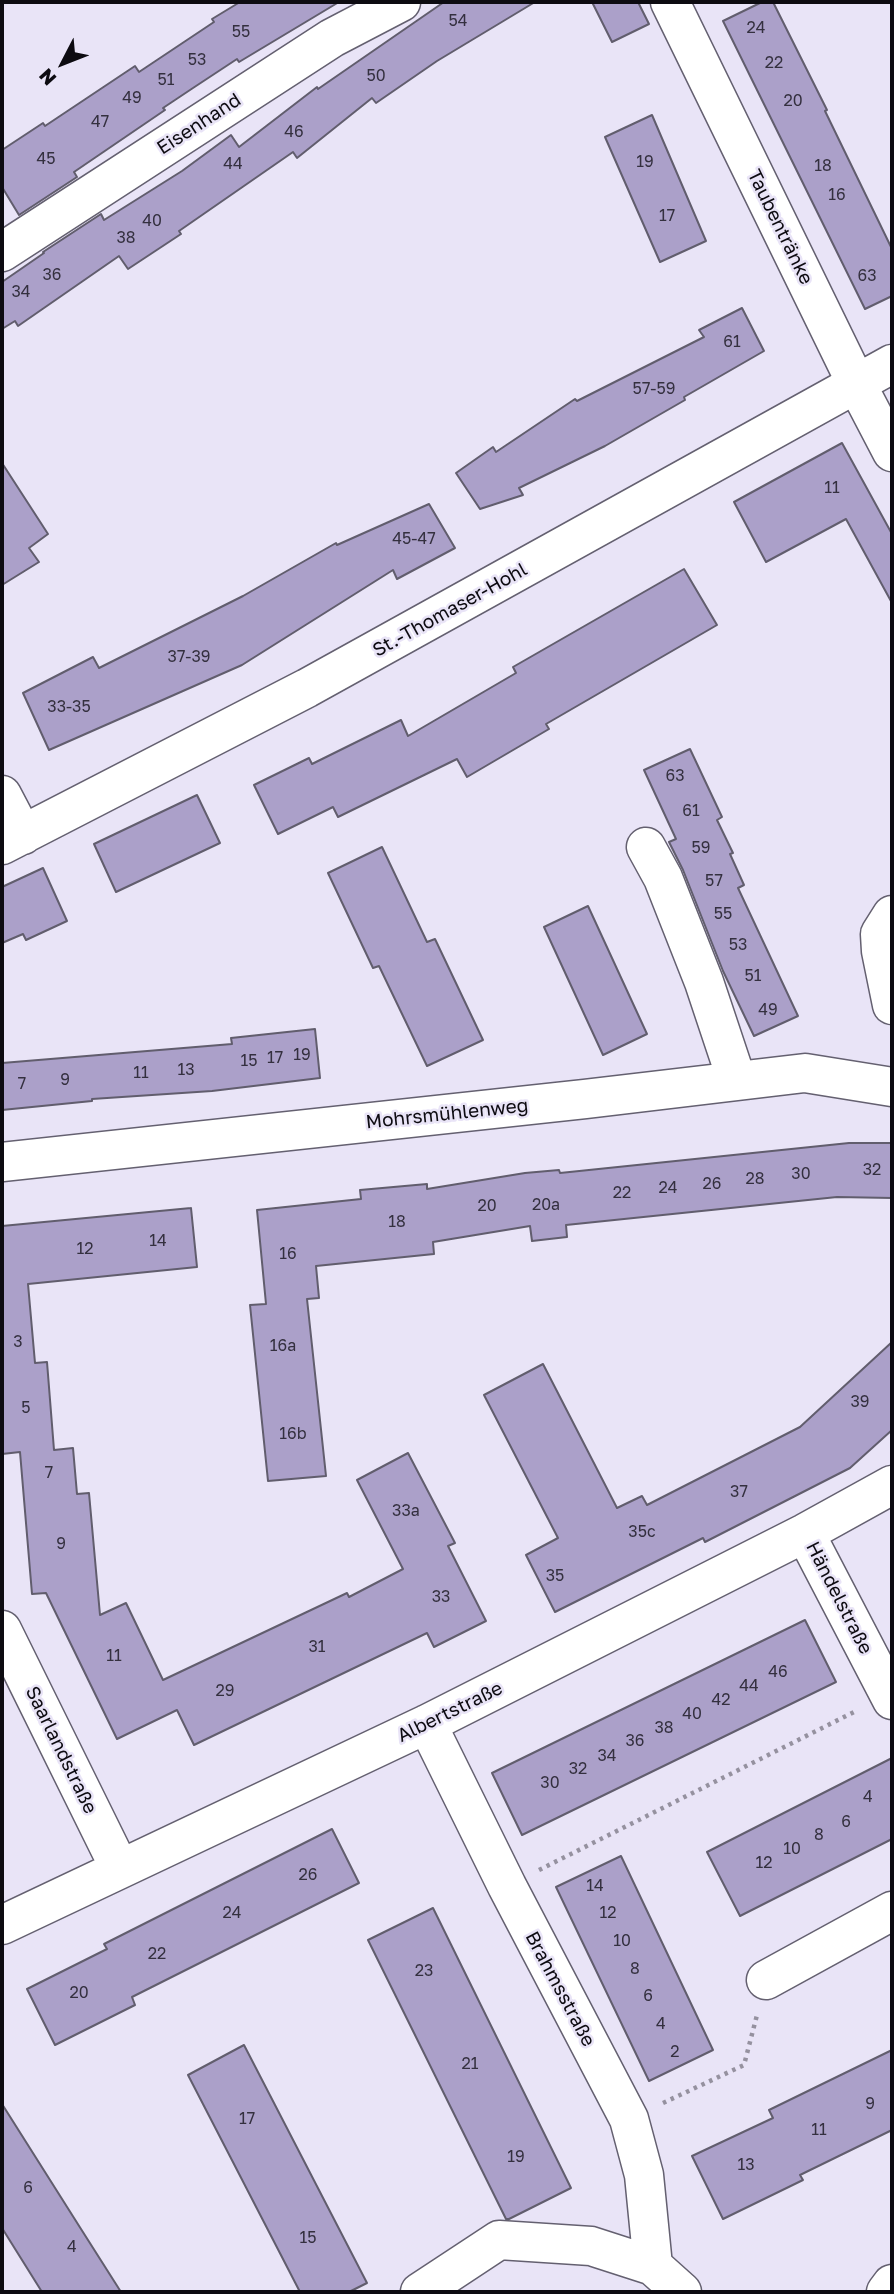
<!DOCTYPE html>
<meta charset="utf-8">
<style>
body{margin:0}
#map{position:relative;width:894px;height:2294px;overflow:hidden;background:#e9e4f7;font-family:"Golos Text",sans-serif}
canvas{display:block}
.frame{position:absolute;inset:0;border:4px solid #0d0b11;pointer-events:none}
.north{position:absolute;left:28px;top:28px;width:70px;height:70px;-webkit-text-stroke:5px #e9e4f7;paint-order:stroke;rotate:228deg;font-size:19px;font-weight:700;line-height:28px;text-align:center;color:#0d0b11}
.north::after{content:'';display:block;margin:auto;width:24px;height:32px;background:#0d0b11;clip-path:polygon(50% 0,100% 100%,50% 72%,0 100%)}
</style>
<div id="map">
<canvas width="894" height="2294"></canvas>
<div class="frame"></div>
<div class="north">N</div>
</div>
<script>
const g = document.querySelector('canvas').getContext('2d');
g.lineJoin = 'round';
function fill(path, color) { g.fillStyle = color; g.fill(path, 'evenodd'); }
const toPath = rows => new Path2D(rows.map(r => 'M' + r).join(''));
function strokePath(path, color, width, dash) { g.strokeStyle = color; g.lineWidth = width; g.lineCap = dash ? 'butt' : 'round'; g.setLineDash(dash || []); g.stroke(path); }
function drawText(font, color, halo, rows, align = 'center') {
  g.font = font + ' "Golos Text",sans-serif'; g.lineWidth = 5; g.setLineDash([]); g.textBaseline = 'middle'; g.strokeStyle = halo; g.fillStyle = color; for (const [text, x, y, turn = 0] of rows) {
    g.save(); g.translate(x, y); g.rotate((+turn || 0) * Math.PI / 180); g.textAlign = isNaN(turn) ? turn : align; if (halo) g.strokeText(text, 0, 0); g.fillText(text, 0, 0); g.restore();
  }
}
const building = toPath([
 [240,2,339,2,239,62,237,59,193,88,163,108,165,110,74,172,77,177,19,215,2,187,2,150,43,123,45,126,135,66,139,72,214,22,212,19,240,2],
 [444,2,535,2,437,61,376,103,372,98,297,158,293,152,179,231,181,234,128,269,119,256,18,326,15,321,2,329,2,282,44,253,43,252,101,214,104,220,182,171,231,135,239,147,317,87,318,89,444,2],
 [592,2,638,2,649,24,612,42,592,2],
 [762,2,773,2,827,110,825,111,892,249,892,296,865,309,723,21,762,2],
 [652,115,706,241,660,262,605,137,652,115],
 [742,308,764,351,684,397,685,400,605,446,519,488,523,495,480,509,456,473,493,447,496,452,575,399,577,401,704,337,699,330,742,308],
 [842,443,892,534,892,603,846,519,766,562,734,502,842,443],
 [2,463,48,534,29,548,39,562,2,585,2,463],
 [429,504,455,548,397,579,393,570,242,665,49,750,23,693,93,657,99,668,243,596,336,543,337,545,429,504],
 [684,569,717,625,546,724,549,729,467,777,457,759,338,817,333,807,278,834,254,785,309,758,312,764,401,720,408,736,516,673,513,667,684,569],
 [690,749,722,817,717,820,733,853,730,854,744,885,738,888,798,1016,754,1036,723,971,683,870,669,842,676,839,644,770,690,749],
 [197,795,220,843,116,892,94,844,197,795],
 [382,847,427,942,435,939,483,1040,427,1066,379,966,373,968,328,873,382,847],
 [43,868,67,921,26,940,23,934,2,943,2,887,43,868],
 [588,906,647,1034,603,1055,544,927,588,906],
 [315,1029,320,1078,212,1091,92,1099,92,1101,2,1110,2,1063,232,1044,231,1038,315,1029],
 [849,1143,892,1143,892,1198,837,1197,566,1225,567,1237,532,1241,530,1226,433,1242,434,1254,316,1266,319,1298,307,1299,326,1476,268,1481,250,1305,266,1304,257,1210,361,1199,360,1190,427,1184,427,1189,525,1173,559,1170,560,1173,849,1143],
 [191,1208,197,1267,28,1284,35,1363,47,1362,54,1450,73,1448,77,1494,89,1493,100,1615,126,1603,163,1680,347,1593,349,1597,403,1569,357,1480,408,1453,455,1543,448,1546,486,1621,434,1647,427,1633,194,1745,177,1710,117,1739,46,1593,32,1594,20,1452,2,1454,2,1226,191,1208],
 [892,1342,892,1430,850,1468,705,1542,703,1538,555,1612,526,1555,558,1538,484,1395,543,1364,617,1508,642,1496,647,1505,800,1427,892,1342],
 [805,1620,836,1682,522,1835,492,1773,805,1620],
 [892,1758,892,1839,740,1916,707,1852,892,1758],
 [332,1829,359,1883,132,1997,135,2005,55,2045,27,1989,107,1949,104,1944,332,1829],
 [621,1856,713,2050,649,2081,556,1887,621,1856],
 [433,1908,571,2188,509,2219,506,2219,368,1940,433,1908],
 [244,2045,367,2283,349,2292,300,2292,188,2075,244,2045],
 [892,2050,892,2130,800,2175,803,2180,723,2219,692,2156,773,2118,769,2110,892,2050],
 [2,2104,81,2229,121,2292,42,2292,2,2228,2,2104]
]);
fill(building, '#aba0c9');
strokePath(building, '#615d6d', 2);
const minor = toPath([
 [670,2,857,385,892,452],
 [2,252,332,38,401,2],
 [2,795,23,835],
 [2,845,307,688,892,364],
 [646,847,663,878,704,982,737,1081],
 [892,915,880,934,881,951,892,1005],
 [2,1162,585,1099,805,1073,892,1087],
 [805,1533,892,1700],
 [2,1630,120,1869],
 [427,1724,507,1886,629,2119,644,2175,653,2266],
 [2,1925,427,1724,805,1533,892,1485],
 [766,1980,892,1911],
 [420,2292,499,2240,591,2246,653,2266,682,2292],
 [886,2292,892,2284]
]);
strokePath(minor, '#646070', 41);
strokePath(toPath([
 [539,1870,856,1711],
 [663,2103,744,2065,757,2015]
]), '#95919f', 4.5, [3.5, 5]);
strokePath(minor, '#fff', 38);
drawText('16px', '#34303f', null, [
 ["54",458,21],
 ["24",756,28],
 ["55",241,32],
 ["53",197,60],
 ["22",774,63],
 ["50",376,76],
 ["51",166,80],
 ["49",132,98],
 ["20",793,101],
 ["47",100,122],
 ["46",294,132],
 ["45",46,159],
 ["19",645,162],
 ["44",233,164],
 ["18",823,166],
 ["16",837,195],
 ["17",667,216],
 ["40",152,221],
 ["38",126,238],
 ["36",52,275],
 ["63",867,276],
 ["34",21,292],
 ["61",732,342],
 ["57-59",654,389],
 ["11",832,488],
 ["45-47",414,539],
 ["37-39",189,657],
 ["33-35",69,707],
 ["63",675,776],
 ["61",691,811],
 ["59",701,848],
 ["57",714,881],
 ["55",723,914],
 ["53",738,945],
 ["51",753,976],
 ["49",768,1010],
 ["19",302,1055],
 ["17",275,1058],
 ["15",249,1061],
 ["13",186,1070],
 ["11",141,1073],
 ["9",65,1080],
 ["7",22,1084],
 ["32",872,1170],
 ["30",801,1174],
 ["28",755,1179],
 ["26",712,1184],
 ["24",668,1188],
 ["22",622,1193],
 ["20a",546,1205],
 ["20",487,1206],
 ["18",397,1222],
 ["14",158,1241],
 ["12",85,1249],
 ["16",288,1254],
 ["3",18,1342],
 ["16a",283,1346],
 ["39",860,1402],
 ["5",26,1408],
 ["16b",293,1434],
 ["7",49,1473],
 ["37",739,1492],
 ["33a",406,1511],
 ["35c",642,1532],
 ["9",61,1544],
 ["35",555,1576],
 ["33",441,1597],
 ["31",317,1647],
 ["11",114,1656],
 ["46",778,1672],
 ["44",749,1686],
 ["29",225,1691],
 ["42",721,1700],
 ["40",692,1714],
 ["38",664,1728],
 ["36",635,1741],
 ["34",607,1756],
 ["32",578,1769],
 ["30",550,1783],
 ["4",868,1797],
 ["6",846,1822],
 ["8",819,1835],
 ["10",792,1849],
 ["12",764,1863],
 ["26",308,1875],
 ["14",595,1886],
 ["24",232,1913],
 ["12",608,1913],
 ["10",622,1941],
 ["22",157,1954],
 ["8",635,1969],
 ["23",424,1971],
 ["20",79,1993],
 ["6",648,1996],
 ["4",661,2024],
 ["2",675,2052],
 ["21",470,2064],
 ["9",870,2104],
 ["17",247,2119],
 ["11",819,2130],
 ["19",516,2157],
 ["13",746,2165],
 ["6",28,2188],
 ["15",308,2238],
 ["4",72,2247]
]);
drawText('19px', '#0d0b11', '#e9e4f7', [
 ["Eisenhand",199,124,-33],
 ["Taubentränke",780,227,64],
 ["St.-Thomaser-Hohl",450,610,-29],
 ["Mohrsmühlenweg",447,1114,-6],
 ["Händelstraße",839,1598,63],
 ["Albertstraße",450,1712,-26],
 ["Saarlandstraße",61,1750,64],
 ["Brahmsstraße",560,1989,62]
]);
</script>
